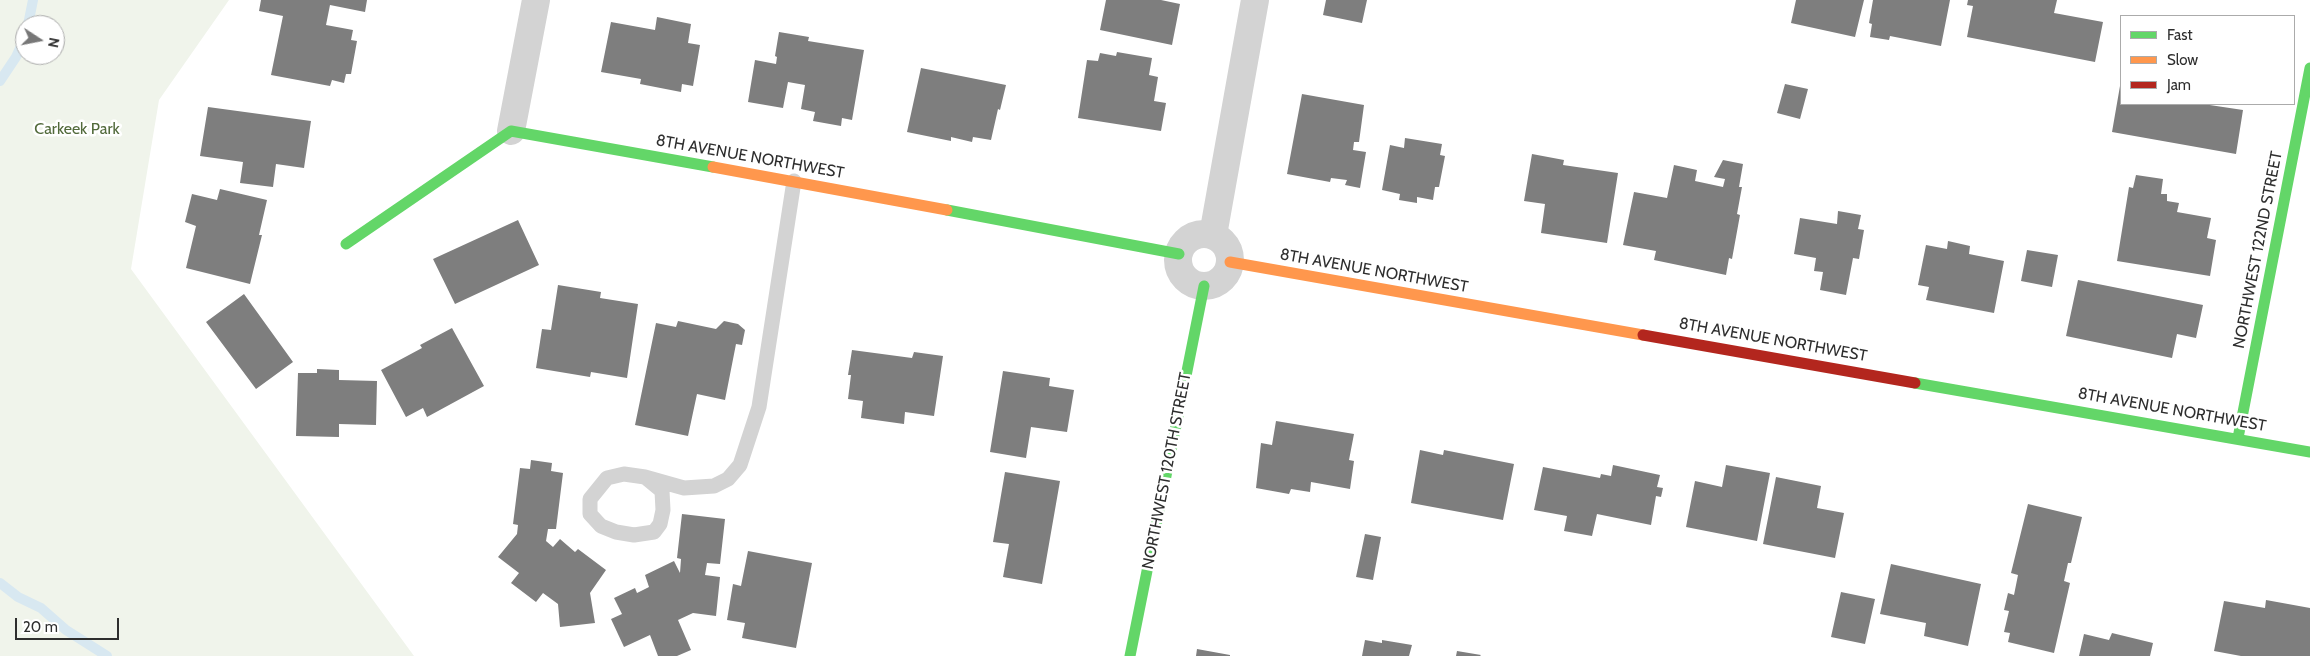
<!DOCTYPE html>
<style>
body{margin:0}
#map{position:relative;width:2310px;height:656px;overflow:hidden;background:#fff;font-family:Cabin,sans-serif}
canvas{display:block}
.legend{position:absolute;left:2120px;top:15px;width:175px;height:90px;box-sizing:border-box;background:#fff;border:1px solid #ababab;margin:0;padding:6px 9px;list-style:none;font-size:15px;color:#2e2e2e}
.legend li{display:flex;align-items:center;gap:10px;height:25px}
.legend b{width:25px;border:1px solid #ababab}
.north{position:absolute;left:15px;top:15px;width:50px;height:50px;box-sizing:border-box;background:#fff;border:1px solid #ababab;border-radius:50%;rotate:101deg;font-size:14px;font-weight:700;line-height:20px;text-align:center;color:#2e2e2e}
.north::after{content:'';display:block;margin:auto;width:18px;height:22px;background:#777;clip-path:polygon(50% 0,100% 100%,50% 72%,0 100%)}
.scale{position:absolute;left:15px;top:618px;width:104px;height:22px;box-sizing:border-box;border:2px solid #2e2e2e;border-top:0;padding-left:6px;font-size:15px;line-height:18px;white-space:nowrap;color:#2e2e2e;-webkit-text-stroke:4px #fff;paint-order:stroke}
</style>
<div id="map">
<canvas width="2310" height="656"></canvas>
<ul class="legend">
<li><b style="height:6px;background:#63d668"></b>Fast</li>
<li><b style="height:6px;background:#ff974d"></b>Slow</li>
<li><b style="height:6px;background:#b3261e"></b>Jam</li>
</ul>
<div class="north">N</div>
<div class="scale">20 m</div>
</div>
<script>
const g = document.querySelector('canvas').getContext('2d');
g.lineJoin = 'round';
function fill(path, color) { g.fillStyle = color; g.fill(path, 'evenodd'); }
const toPath = rows => new Path2D(rows.map(r => 'M' + r).join(''));
function strokePath(path, color, width, dash) { g.strokeStyle = color; g.lineWidth = width; g.lineCap = dash ? 'butt' : 'round'; g.setLineDash(dash || []); g.stroke(path); }
function drawText(font, color, halo, rows, align = 'center') {
  g.font = font + ' Cabin,sans-serif'; g.lineWidth = 5; g.setLineDash([]); g.textBaseline = 'middle'; g.strokeStyle = halo; g.fillStyle = color; for (const [text, x, y, turn = 0] of rows) {
    g.save(); g.translate(x, y); g.rotate((+turn || 0) * Math.PI / 180); g.textAlign = isNaN(turn) ? turn : align; if (halo) g.strokeText(text, 0, 0); g.fillText(text, 0, 0); g.restore();
  }
}
fill(toPath([
 [0,0,229,0,159,100,131,269,414,656,0,656],
 [25,25,55,25,55,55,25,55]
]), '#f0f4eb');
strokePath(toPath([
 [28,25,33,0],
 [0,81,16,57,25,37],
 [0,583,18,597,41,608,66,630,107,656]
]), '#d8e8f1', 10);
fill(toPath([
 [261,0,367,0,365,12,330,5,326,25,353,30,351,40,357,41,351,74,346,74,344,83,332,80,330,86,271,75,283,16,259,11],
 [1106,0,1161,0,1180,4,1172,45,1100,30],
 [1326,0,1367,0,1362,23,1323,15],
 [1796,0,1864,0,1855,37,1791,23],
 [1873,0,1950,0,1941,46,1890,36,1889,40,1870,37,1872,24,1869,23],
 [1968,0,2057,0,2054,13,2103,22,2095,62,1967,37,1973,6,1967,5],
 [657,17,691,24,688,43,700,45,693,86,682,84,681,92,640,84,641,79,601,72,611,22,655,30],
 [779,32,809,37,808,41,864,50,852,120,842,118,841,126,813,121,815,112,801,109,805,85,788,82,783,108,748,102,755,60,776,64,777,57,775,56],
 [1117,52,1152,58,1149,75,1158,77,1154,101,1166,103,1161,131,1078,118,1087,60,1098,61,1100,53,1116,56],
 [921,68,1006,85,1000,110,998,109,991,140,973,137,972,142,951,137,951,141,907,132],
 [1785,84,1808,89,1800,119,1777,113],
 [2120,86,2121,104,2203,104,2243,110,2236,154,2112,132],
 [1302,94,1364,105,1359,142,1354,142,1353,150,1366,152,1360,188,1345,185,1347,180,1331,178,1330,182,1287,174],
 [208,107,311,121,304,168,276,164,273,187,240,183,243,162,200,156],
 [1405,138,1442,144,1440,155,1445,156,1439,187,1435,187,1433,200,1417,197,1417,203,1399,200,1400,194,1382,190,1390,145,1404,148],
 [1532,154,1564,160,1563,165,1618,173,1607,243,1541,233,1545,204,1524,201],
 [1723,160,1743,164,1739,187,1742,187,1737,214,1740,215,1732,259,1729,258,1726,275,1654,260,1656,251,1623,245,1634,192,1667,198,1674,165,1697,170,1695,181,1723,187,1725,179,1714,177],
 [2136,175,2163,179,2161,194,2167,194,2167,201,2179,203,2177,212,2211,218,2207,238,2216,240,2210,276,2117,261,2129,187,2133,188],
 [220,189,267,200,259,235,262,235,250,284,186,268,196,226,185,222,192,194,217,200],
 [1838,211,1861,215,1858,229,1864,230,1859,259,1853,258,1846,295,1820,290,1823,272,1814,271,1816,258,1794,254,1800,218,1837,224],
 [518,220,539,265,455,304,433,259],
 [1948,241,1970,246,1969,254,2004,261,1994,313,1926,300,1929,287,1918,285,1926,245,1947,249],
 [2027,250,2058,255,2052,287,2021,281],
 [2078,280,2203,305,2196,338,2177,334,2172,358,2066,336],
 [558,285,601,292,600,298,638,304,627,378,591,372,590,377,536,368,542,329,551,330],
 [244,294,293,362,256,389,206,322],
 [678,321,716,329,724,321,738,324,745,330,742,345,736,344,725,400,697,394,688,436,635,425,656,323,676,327],
 [452,328,484,386,427,417,423,408,406,417,381,370,422,348,420,345],
 [852,350,912,358,914,352,943,356,934,416,905,412,904,424,861,418,863,401,848,399,851,375,848,375],
 [317,369,339,370,339,380,377,381,376,425,339,424,339,437,296,436,298,373,317,373],
 [1003,371,1050,378,1049,386,1074,390,1067,432,1031,427,1026,458,990,452],
 [1276,421,1354,434,1349,460,1354,461,1350,489,1311,482,1310,492,1291,489,1289,494,1256,488,1261,443,1272,445],
 [1420,450,1443,455,1444,450,1514,464,1503,520,1411,503],
 [531,460,552,463,551,471,563,473,556,529,548,529,546,541,553,547,560,539,575,552,578,549,606,570,590,593,595,623,560,627,558,604,543,593,536,602,511,583,519,573,498,557,517,534,518,525,513,524,520,468,530,469],
 [1613,465,1660,475,1657,487,1663,488,1661,497,1656,496,1651,525,1597,514,1592,536,1564,531,1567,516,1534,510,1543,467,1600,478,1601,474,1611,476],
 [1726,465,1770,473,1757,541,1686,527,1695,481,1722,487],
 [1005,472,1060,481,1042,584,1003,577,1009,544,993,542],
 [1776,477,1821,486,1817,508,1844,513,1835,558,1763,544],
 [2028,504,2082,517,2071,563,2068,563,2064,581,2070,583,2054,653,2008,642,2010,633,2004,632,2009,611,2004,610,2008,593,2014,595,2018,575,2011,573],
 [682,514,725,519,720,564,707,563,705,575,720,577,716,616,693,613,678,620,691,650,677,656,658,656,650,635,624,647,611,619,622,614,614,598,635,588,637,593,649,587,645,575,674,561,680,573,681,559,677,558],
 [1365,534,1381,537,1373,580,1356,577],
 [748,551,812,563,796,648,742,638,745,623,727,620,733,584,741,586],
 [1891,564,1981,584,1968,646,1924,636,1926,623,1880,614],
 [1841,592,1875,599,1865,644,1831,637],
 [2266,600,2310,608,2310,656,2241,656,2214,651,2224,601,2265,608],
 [2112,633,2153,643,2150,656,2079,656,2084,634,2109,640],
 [1365,640,1382,643,1382,640,1412,645,1409,656,1362,656],
 [1197,649,1230,655,1230,656,1196,656],
 [1457,651,1481,655,1480,656,1456,656]
]), '#7e7e7e');
strokePath(toPath([
 [645,477,662,491,663,510,660,524,654,532,634,535,616,532,601,526,590,514,590,499,607,478,624,474,645,477,684,488,714,486,728,479,740,465,759,407,794,181]
]), '#d3d3d3', 15);
strokePath(toPath([
 [511,131,536,0],
 '1178 260a26 26 0 1 1 52 0a26 26 0 1 1-52 0Z',
 [1213,235,1255,0]
]), '#d3d3d3', 28);
strokePath(toPath([
 [947,210,1179,254],
 [346,244,511,131,713,167],
 [1915,383,2310,452],
 [2238,438,2310,68],
 [1130,656,1204,286]
]), '#63d668', 11);
strokePath(toPath([
 [713,167,947,210],
 [1230,262,1643,335]
]), '#ff974d', 11);
strokePath(toPath([
 [1643,335,1915,383]
]), '#b3261e', 11);
drawText('16px', '#526a3b', '#fff', [
 ["Carkeek Park",77,129]
]);
drawText('16px', '#2e2e2e', '#fff', [
 ["8TH AVENUE NORTHWEST",750,157,10],
 ["NORTHWEST 122ND STREET",2258,250,-79],
 ["8TH AVENUE NORTHWEST",1374,271,10],
 ["8TH AVENUE NORTHWEST",1773,340,10],
 ["8TH AVENUE NORTHWEST",2172,410,10],
 ["NORTHWEST 120TH STREET",1167,471,-79]
]);
</script>
